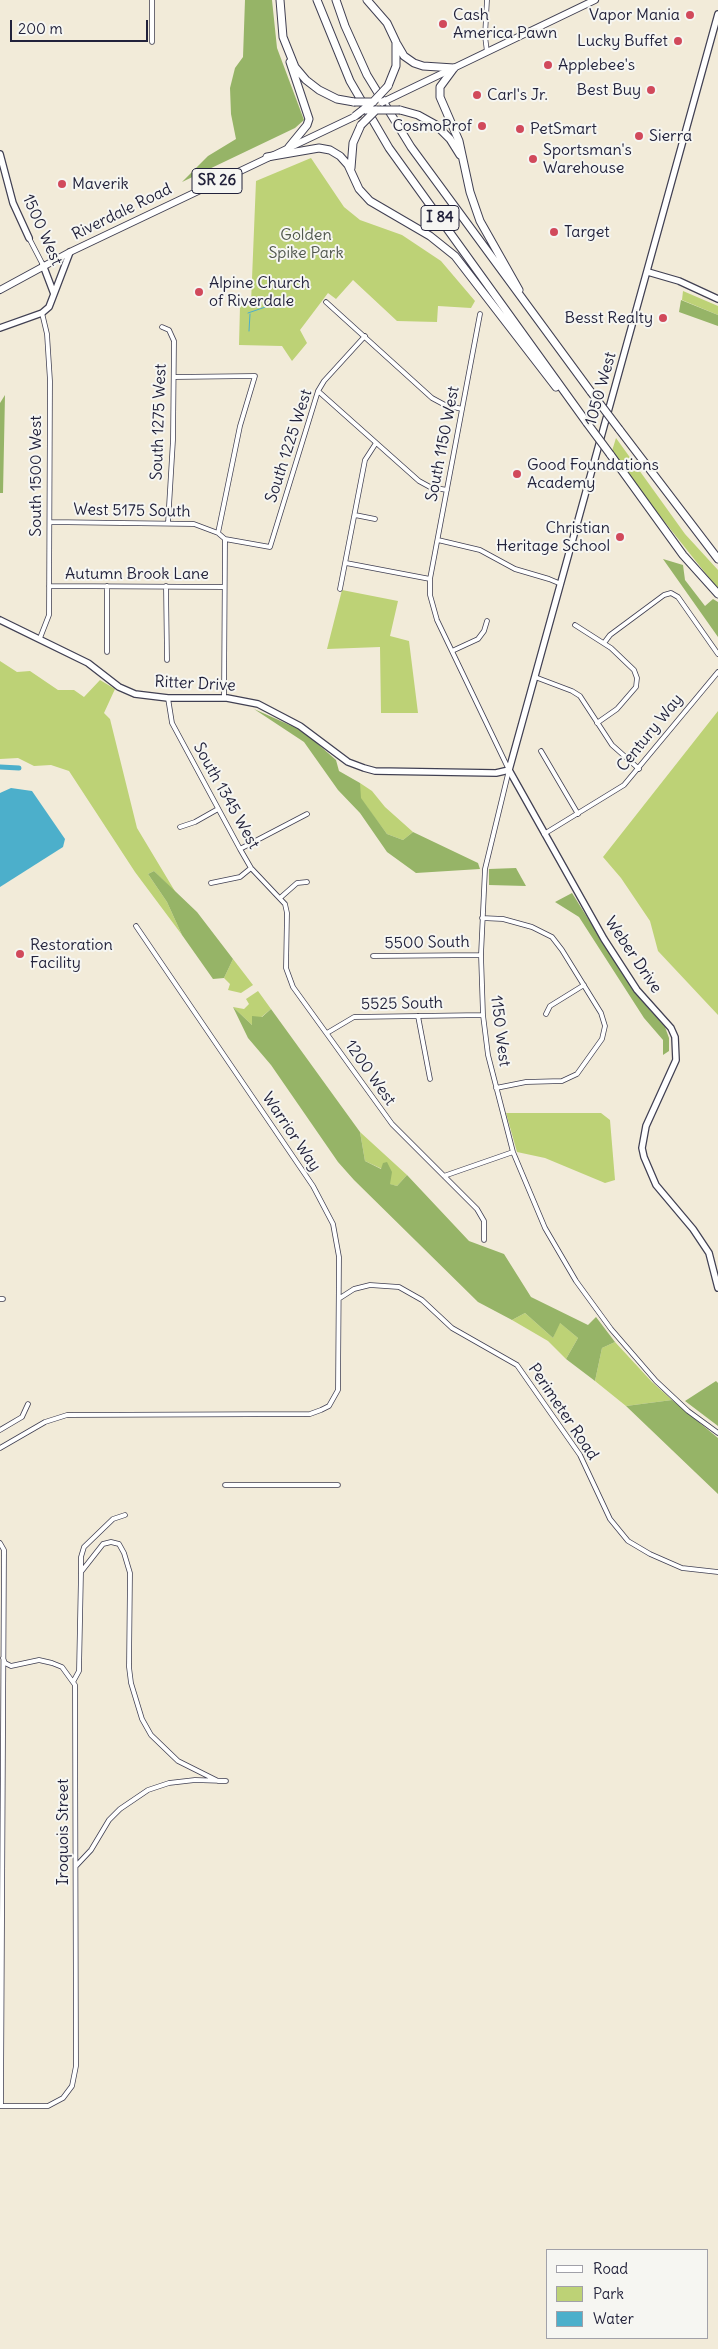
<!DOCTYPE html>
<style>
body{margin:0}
#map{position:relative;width:718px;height:2349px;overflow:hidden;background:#f2ebd9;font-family:Delius,sans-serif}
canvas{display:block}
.legend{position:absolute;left:546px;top:2249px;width:162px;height:90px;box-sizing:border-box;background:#f6f6f2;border:1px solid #a1a1a9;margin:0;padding:6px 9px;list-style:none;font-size:15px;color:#22223b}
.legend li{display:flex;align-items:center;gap:10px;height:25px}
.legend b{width:25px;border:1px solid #a1a1a9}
.scale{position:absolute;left:10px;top:20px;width:138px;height:22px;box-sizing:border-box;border:2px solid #22223b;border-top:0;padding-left:6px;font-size:15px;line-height:18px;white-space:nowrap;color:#22223b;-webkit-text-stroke:4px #f6f6f2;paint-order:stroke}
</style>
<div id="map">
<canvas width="718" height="2349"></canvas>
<ul class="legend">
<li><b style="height:6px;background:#fff"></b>Road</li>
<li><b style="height:14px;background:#bdd276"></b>Park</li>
<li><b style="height:14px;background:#4cafcb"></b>Water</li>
</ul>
<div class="scale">200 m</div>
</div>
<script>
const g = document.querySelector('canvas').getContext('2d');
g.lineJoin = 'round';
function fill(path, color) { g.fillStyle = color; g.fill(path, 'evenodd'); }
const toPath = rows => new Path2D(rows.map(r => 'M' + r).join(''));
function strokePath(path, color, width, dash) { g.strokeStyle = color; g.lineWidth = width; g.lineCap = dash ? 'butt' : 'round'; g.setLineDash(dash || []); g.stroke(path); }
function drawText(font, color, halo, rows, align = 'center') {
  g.font = font + ' Delius,sans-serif'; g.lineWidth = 4; g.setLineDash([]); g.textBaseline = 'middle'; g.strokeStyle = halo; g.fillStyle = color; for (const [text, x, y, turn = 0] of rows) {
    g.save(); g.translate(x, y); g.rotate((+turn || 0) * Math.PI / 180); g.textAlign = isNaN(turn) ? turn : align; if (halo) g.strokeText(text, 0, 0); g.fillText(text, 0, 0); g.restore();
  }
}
fill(toPath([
 [311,158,344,207,360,220,402,235,441,261,475,301,471,308,438,306,437,322,397,321,353,280,336,299,328,293,300,330,307,343,292,361,282,346,239,345,240,306,251,303,256,181],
 [683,291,718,306,718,315,682,300],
 [616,438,685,534,718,570,718,589,656,511,612,451],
 [342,590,398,601,390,636,409,641,418,713,381,713,380,647,327,649],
 [0,661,17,672,30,671,58,690,74,690,84,697,100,680,115,689,104,713,110,719,137,828,176,893,154,871,148,874,167,902,182,935,135,872,69,771,51,765,34,766,18,758,0,759],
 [718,711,718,1015,658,951,650,921,621,878,603,857],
 [360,783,372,791,385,807,413,832,403,840,387,834,360,798],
 [233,959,253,985,241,993,228,990,230,984,224,978],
 [258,991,271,1009,252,1025,233,1007,244,1009,249,1004,246,999],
 [506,1113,601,1113,610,1120,615,1180,605,1183,545,1158,517,1152],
 [360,1132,407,1175,397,1186,389,1184,382,1169,365,1161],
 [525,1313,553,1338,559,1322,578,1338,566,1359,548,1341,512,1320],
 [615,1342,652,1382,672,1400,626,1406,595,1381,602,1348]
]), '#bdd276');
fill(toPath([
 [245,0,272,0,277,48,304,120,295,128,182,182,208,156,236,139,231,114,230,88,235,68,243,57],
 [681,300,718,315,718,326,679,312],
 [5,395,3,493,0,493,0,403],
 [663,559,683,565,685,580,705,606,713,599,718,602,718,637],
 [254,709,303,731,336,760,339,771,360,783,361,798,387,834,403,840,413,832,478,863,480,869,416,873,387,852,360,813,338,790,304,742],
 [516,868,526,886,489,885,489,869],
 [154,871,197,912,233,959,224,978,213,979,182,935,167,902,148,874],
 [572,893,634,992,665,1027,669,1038,669,1051,663,1055,663,1040,644,1018,579,917,555,902],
 [233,1007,252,1025,252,1016,262,1017,271,1009,360,1132,365,1161,381,1169,383,1163,387,1162,392,1172,390,1184,397,1186,407,1175,469,1241,504,1254,531,1297,588,1325,596,1317,615,1342,602,1348,595,1381,566,1359,578,1338,560,1323,553,1338,525,1313,512,1320,478,1302,354,1180,338,1162,271,1065,248,1038],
 [716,1381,718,1383,718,1426,685,1401],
 [672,1400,718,1438,718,1494,626,1406]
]), '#96b467');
fill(toPath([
 [11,788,32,791,65,839,63,847,0,887,0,793]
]), '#4cafcb');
strokePath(toPath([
 [248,313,280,302],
 [249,331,250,314]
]), '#4cafcb', 1);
strokePath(toPath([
 [0,767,19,768]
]), '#4cafcb', 5);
const street = toPath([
 [487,0,485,36,487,52],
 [152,42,152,0],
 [29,238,43,265],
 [326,302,432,398,445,405,462,409],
 [480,314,430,579,430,595,437,620,509,770,485,869,481,955,483,1015,488,1055,513,1152,545,1228,576,1281,611,1329,656,1381,688,1411,718,1433],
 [162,327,169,330,174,341,173,440,168,523],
 [174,377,255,376,240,426,218,533],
 [318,391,419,481,430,487,447,490],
 [355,515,375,519],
 [50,522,194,524,218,533,225,539,270,547,318,391,324,381,365,336],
 [438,540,480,550,515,569,549,579,561,584],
 [346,563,430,579],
 [49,586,224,587],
 [107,586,107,652],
 [166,586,167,660],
 [340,589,365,460,376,443],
 [575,625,611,648,634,670,637,678,636,687,617,709,597,723],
 [40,638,49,615,50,381,47,334,42,313],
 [604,643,610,635,664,595,671,593,678,597,718,654],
 [452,651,478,639,484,631,487,621],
 [535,677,572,691,580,696,612,745,639,769],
 [168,698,172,723,240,849,251,868,285,904,287,913,286,968,293,987,392,1124,477,1209,484,1221,484,1240],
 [224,698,225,539],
 [541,751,578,814],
 [180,827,195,822,218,809],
 [544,834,624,785,718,672],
 [240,849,307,814],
 [211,883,240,877,251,868],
 [280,898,297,883,307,882],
 [482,918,503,919,532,927,552,937,562,950,601,1013,605,1026,602,1039,577,1074,562,1081,526,1082,496,1088],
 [373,956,481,955],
 [546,1014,550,1006,584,985],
 [418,1016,430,1079],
 [327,1033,354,1017,483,1015],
 [444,1176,513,1152],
 [340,1298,354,1289,370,1285,399,1287,422,1300,452,1328,517,1365,580,1455,610,1519,628,1541,650,1554,682,1568,718,1572],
 [0,1299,3,1299],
 [0,1430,22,1417,28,1404],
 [0,1448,45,1422,67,1415,310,1414,321,1410,329,1406,338,1390,339,1257,333,1224,313,1186,136,926],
 [225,1485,338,1485],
 [0,1543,4,1550,1,2106],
 [81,1572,81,1557,84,1547,113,1519,125,1515],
 [73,1682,79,1671,81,1572,103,1544,111,1542,119,1544,124,1553,130,1573,129,1667,131,1683,142,1719,151,1735,178,1761,218,1781],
 [76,1866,91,1850,109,1820,120,1809,148,1790,169,1783,195,1780,226,1781],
 [0,2106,48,2106,63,2098,72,2086,76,2066,75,1685,62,1667,52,1663,39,1660,11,1666,5,1663,3,1658]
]);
const secondary = toPath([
 [0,154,13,203,29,238],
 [648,272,679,281,718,299],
 [54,294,70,252],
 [0,328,42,313,49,307,54,294,43,265],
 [0,620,88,663,119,687,135,694,168,698,227,698,258,704,300,726,348,762,364,768,375,771,496,773,509,770],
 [509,770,718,14],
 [509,770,604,939,637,990,671,1028,675,1037,676,1060,646,1126,642,1148,644,1157,656,1185,693,1229,709,1253,718,1288]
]);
const primary = toPath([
 [385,101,595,0],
 [0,290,70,252,358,115]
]);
const highway = toPath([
 [280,0,283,37,295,67,306,80,319,90,337,99,354,102],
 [317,0,350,81,389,148,587,423],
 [336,0,345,26,367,75,411,147,591,392],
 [367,0,387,23,396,42,396,66,388,86],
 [397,44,404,56,414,63,423,66,454,68],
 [454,68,440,87,440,97,459,141,470,192,480,221,519,290],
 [400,110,418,115,436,125,450,139,460,155],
 [289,147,307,125,309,119,290,62],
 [267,157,319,148,330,150,340,156,348,165,359,189,370,201,430,236,455,256,556,387],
 [351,168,353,143,361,125],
 [619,429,718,559],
 [610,454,683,555,718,594]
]);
strokePath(street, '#414053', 5.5);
strokePath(secondary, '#414053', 8);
strokePath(primary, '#414053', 8);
strokePath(highway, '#414053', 9);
strokePath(street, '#fff', 4);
strokePath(secondary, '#fff', 5.5);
strokePath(primary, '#fff', 6);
strokePath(highway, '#fff', 7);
const highwayBridge = toPath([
 [354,102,373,102],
 [382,102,385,101],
 [366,110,400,110],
 [355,116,373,102,388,86],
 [361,125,376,110],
 [591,392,619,429],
 [587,423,610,454]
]);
strokePath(highwayBridge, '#414053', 9, []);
strokePath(highwayBridge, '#fff', 7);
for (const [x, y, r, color] of [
 [690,15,5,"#d1495b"],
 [443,24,5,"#d1495b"],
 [678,41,5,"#d1495b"],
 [548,65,5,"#d1495b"],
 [651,90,5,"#d1495b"],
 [477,95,5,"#d1495b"],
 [482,126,5,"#d1495b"],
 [520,129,5,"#d1495b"],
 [639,136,5,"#d1495b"],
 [533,159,5,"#d1495b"],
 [62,184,5,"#d1495b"],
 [554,232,5,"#d1495b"],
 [199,292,5,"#d1495b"],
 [663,318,5,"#d1495b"],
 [517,474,5,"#d1495b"],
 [620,537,5,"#d1495b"],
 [20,954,5,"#d1495b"]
]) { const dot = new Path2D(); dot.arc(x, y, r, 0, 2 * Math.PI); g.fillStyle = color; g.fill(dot); strokePath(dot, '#f6f6f2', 2); }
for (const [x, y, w] of [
 [217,181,50],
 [440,218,38]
]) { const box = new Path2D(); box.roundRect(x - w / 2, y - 12.5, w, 25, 4); g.fillStyle = '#f6f6f2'; g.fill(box); strokePath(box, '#22223b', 1); }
drawText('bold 15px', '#22223b', null, [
 ["SR 26",217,181],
 ["I 84",440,218]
]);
drawText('16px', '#22223b', '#f6f6f2', [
 ["Cash",453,15],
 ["America Pawn",453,33],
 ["Vapor Mania",680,15,"right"],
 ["Lucky Buffet",668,41,"right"],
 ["Applebee's",558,65],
 ["Best Buy",641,90,"right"],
 ["Carl's Jr.",487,95],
 ["CosmoProf",472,126,"right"],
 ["PetSmart",530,129],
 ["Sierra",649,136],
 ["Sportsman's",543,150],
 ["Warehouse",543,168],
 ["Maverik",72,184],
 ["Target",564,232],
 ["Alpine Church",209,283],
 ["of Riverdale",209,301],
 ["Besst Realty",653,318,"right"],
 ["Good Foundations",527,465],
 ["Academy",527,483],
 ["Christian",610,528,"right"],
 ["Heritage School",610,546,"right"],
 ["Restoration",30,945],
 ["Facility",30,963]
], 'left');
drawText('16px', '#22223b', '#f6f6f2', [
 ["Riverdale Road",122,212,-26],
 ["1500 West",42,230,66],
 ["1050 West",601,389,-74],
 ["South 1275 West",159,422,-88],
 ["South 1150 West",443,444,-79],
 ["South 1225 West",289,446,-72],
 ["South 1500 West",36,476,-90],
 ["West 5175 South",132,511,1],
 ["Autumn Brook Lane",137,574],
 ["Ritter Drive",195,684,3],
 ["Century Way",650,733,-51],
 ["South 1345 West",226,796,61],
 ["5500 South",427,943,-1],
 ["Weber Drive",633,955,56],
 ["5525 South",402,1004,-1],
 ["1150 West",500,1031,83],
 ["1200 West",370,1073,55],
 ["Warrior Way",291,1132,56],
 ["Perimeter Road",563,1412,56],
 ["Iroquois Street",63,1832,-90]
]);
drawText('16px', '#50574d', '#f6f6f2', [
 ["Golden",306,235],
 ["Spike Park",306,253]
]);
</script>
